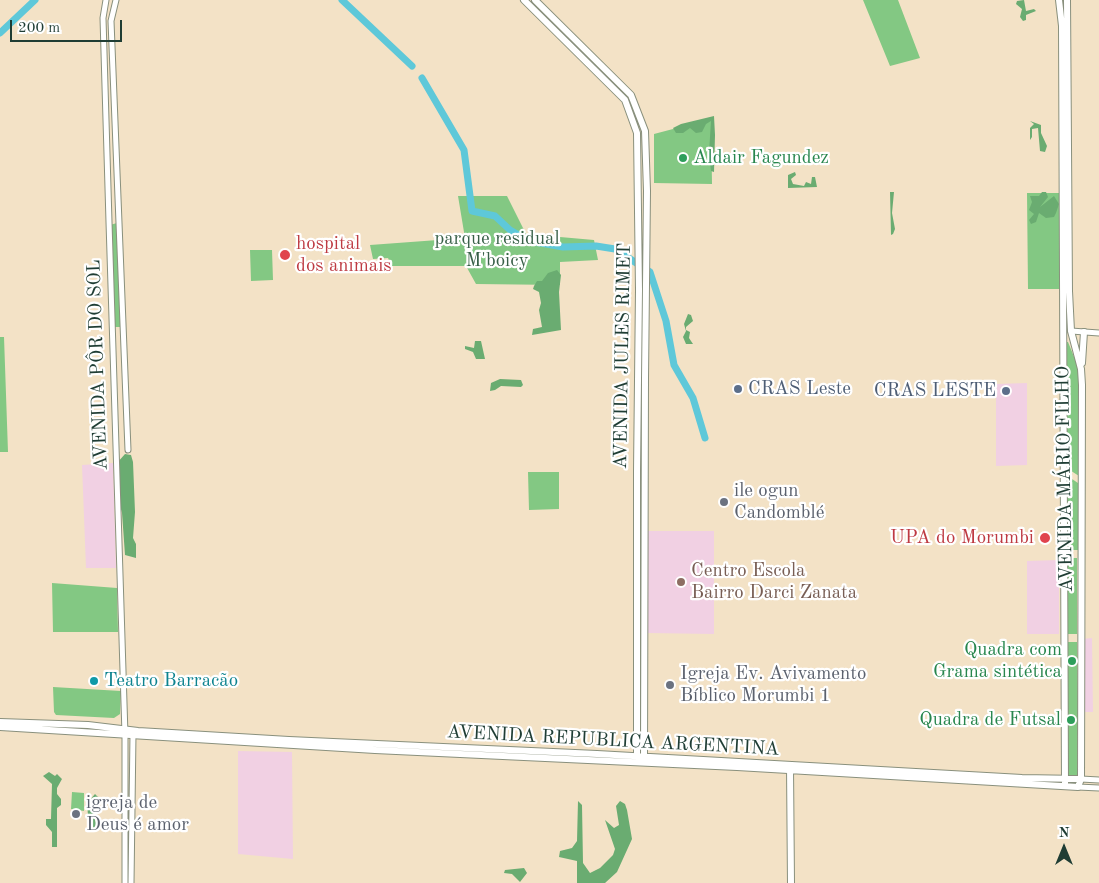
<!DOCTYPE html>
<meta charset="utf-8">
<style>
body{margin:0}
#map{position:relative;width:1099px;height:883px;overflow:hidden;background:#f3e2c6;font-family:"Old Standard TT",serif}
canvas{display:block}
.north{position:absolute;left:1039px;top:823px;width:50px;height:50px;-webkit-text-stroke:4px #fff;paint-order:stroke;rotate:0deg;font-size:14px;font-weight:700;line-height:20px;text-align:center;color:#1f3d34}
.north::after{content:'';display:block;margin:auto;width:18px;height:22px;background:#1f3d34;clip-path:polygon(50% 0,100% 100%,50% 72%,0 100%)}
.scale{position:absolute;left:10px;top:20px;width:112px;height:22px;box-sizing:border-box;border:2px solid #1f3d34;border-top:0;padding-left:6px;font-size:15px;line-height:18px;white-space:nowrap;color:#1f3d34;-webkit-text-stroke:4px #fff;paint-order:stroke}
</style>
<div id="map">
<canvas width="1099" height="883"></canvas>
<div class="north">N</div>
<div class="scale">200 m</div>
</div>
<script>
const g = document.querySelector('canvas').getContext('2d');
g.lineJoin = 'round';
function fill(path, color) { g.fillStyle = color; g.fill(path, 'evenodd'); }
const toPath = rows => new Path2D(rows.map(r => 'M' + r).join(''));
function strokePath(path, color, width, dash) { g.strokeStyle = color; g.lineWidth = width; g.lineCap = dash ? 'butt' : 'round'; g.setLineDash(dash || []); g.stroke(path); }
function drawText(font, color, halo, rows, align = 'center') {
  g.font = font + ' "Old Standard TT",serif'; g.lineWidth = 4.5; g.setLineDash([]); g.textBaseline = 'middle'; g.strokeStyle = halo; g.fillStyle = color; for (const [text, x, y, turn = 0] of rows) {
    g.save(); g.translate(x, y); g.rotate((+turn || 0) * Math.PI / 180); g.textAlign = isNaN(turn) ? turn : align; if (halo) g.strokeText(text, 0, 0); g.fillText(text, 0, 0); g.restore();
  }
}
fill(toPath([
 [1027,383,1027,465,996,466,996,384],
 [113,463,116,568,86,568,82,465],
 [648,531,714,531,714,634,647,633],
 [1059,560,1059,634,1027,634,1027,561],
 [1092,638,1093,712,1082,712,1082,639],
 [238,751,292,752,293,859,238,854]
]), '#f1d0e3');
fill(toPath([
 [863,0,898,0,920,58,890,66],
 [711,119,712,184,654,183,654,134],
 [1027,193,1062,193,1061,289,1028,289],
 [458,196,507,196,526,234,594,240,598,260,560,262,560,285,476,284,466,266,392,266,388,258,373,259,370,245,465,238],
 [117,223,123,327,113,327,110,225],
 [250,250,272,250,273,280,251,281],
 [0,337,4,337,8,452,0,452],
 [1065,342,1068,342,1079,369,1079,476,1065,467],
 [528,472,559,472,559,509,529,510],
 [1066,475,1078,483,1078,550,1066,550],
 [1066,558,1077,558,1077,634,1067,634],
 [52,583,117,588,118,632,53,632],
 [1066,642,1077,642,1078,713,1077,775,1066,775],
 [53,687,121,691,120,714,114,718,56,715,54,712],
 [72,792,84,793,84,811,71,809]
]), '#83c883');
fill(toPath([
 [1024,0,1026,11,1034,9,1036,11,1026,15,1026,20,1023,21,1020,17,1022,9,1016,4,1017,1],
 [714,116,715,135,714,172,711,171,709,153,711,121,706,124,702,132,696,133,690,128,683,133,676,133,673,128,681,124],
 [1030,121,1041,125,1041,133,1047,146,1045,152,1040,151,1038,128,1032,129,1032,137,1030,140,1030,128,1034,124],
 [795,172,796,175,791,179,793,184,804,186,806,182,811,184,812,177,815,177,817,187,788,188,788,175],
 [890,192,894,192,892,213,895,229,893,234,891,235],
 [1042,192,1046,192,1048,197,1040,207,1054,196,1059,204,1056,213,1054,217,1046,218,1039,213,1036,222,1031,224,1029,220,1034,214,1029,210,1032,202,1030,196,1039,196],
 [557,270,561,275,559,292,561,330,532,335,533,329,542,327,539,310,541,303,539,292,533,289,534,286,537,281,542,281,548,273],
 [688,314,691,315,693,321,686,327,686,330,690,332,689,338,693,344,686,344,683,337,686,331,684,324],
 [475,341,481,341,485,359,476,359,473,352,465,349,465,346,474,348],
 [500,379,521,380,523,385,521,387,501,386,495,390,490,391,491,383],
 [125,454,131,455,133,462,135,512,133,538,136,544,136,558,125,555,122,513,117,494,117,463],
 [49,772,55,776,57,774,62,779,57,788,57,794,61,799,61,805,57,808,57,847,52,847,52,832,46,825,46,819,51,819,52,784,43,776],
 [95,794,98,797,93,813,97,826,93,829,89,828,87,803],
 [578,801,582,805,583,863,590,873,600,868,613,855,615,849,605,820,614,828,619,825,616,806,620,801,625,804,627,810,632,839,617,872,605,883,577,883,577,861,559,857,560,851,572,848,577,841],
 [524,868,527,873,520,882,512,874,504,873,505,870]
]), '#6aac71');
strokePath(toPath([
 [342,0,412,66],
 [0,33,35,0],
 [422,78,464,150,472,211,495,216,510,230,529,241,563,247,596,246,615,249,650,272,666,321,674,365,693,398,705,438]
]), '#5ec8d9', 7);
const minor = toPath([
 [106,0,103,18,109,222,125,735,125,883],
 [116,0,111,21,128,450],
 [1071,331,1099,333],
 [1081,779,1099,780],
 [1078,787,1099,788],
 [131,883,133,734]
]);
const major = toPath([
 [524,0,625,100,637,133,639,290,637,471,637,759],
 [535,0,631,95,645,131,647,191,645,378,644,761],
 [1059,0,1062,26,1065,784],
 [1082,363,1084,332],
 [0,722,88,725,138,731,289,740,597,754,1022,778,1081,779],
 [0,727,375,750,737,767,1078,787,1081,779,1082,385,1081,369,1071,331,1069,291,1067,0],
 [790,767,791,883]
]);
strokePath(minor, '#89907d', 7);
strokePath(major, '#89907d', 8);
strokePath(minor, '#fff', 5);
strokePath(major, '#fff', 6);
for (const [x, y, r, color] of [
 [683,158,5,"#2e9e5b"],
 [285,255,6,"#e0444e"],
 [738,389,5,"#5c6f8a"],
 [1006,391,5,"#5c6f8a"],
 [724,502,5,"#6b7280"],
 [1045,538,6,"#e0444e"],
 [681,582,5,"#8d6e63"],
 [1072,661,5,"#2e9e5b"],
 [94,681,5,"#0f9aa8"],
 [670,685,5,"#6b7280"],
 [1071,720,5,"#2e9e5b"],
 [76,814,5,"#6b7280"]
]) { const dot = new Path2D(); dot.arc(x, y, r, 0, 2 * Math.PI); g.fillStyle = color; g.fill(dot); strokePath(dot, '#fff', 2); }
drawText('19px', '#27864d', '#fff', [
 ["Aldair Fagundez",693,158,"left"],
 ["Quadra com",1062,650],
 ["Grama sintética",1062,672],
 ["Quadra de Futsal",1061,720]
], 'right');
drawText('19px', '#386048', '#fff', [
 ["parque residual",497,239],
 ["M'boicy",497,261]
]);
drawText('19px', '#be3a42', '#fff', [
 ["hospital",296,244],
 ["dos animais",296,266],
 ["UPA do Morumbi",1034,538,"right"]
], 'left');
drawText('19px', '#1f3d34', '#fff', [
 ["AVENIDA JULES RIMET",623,356,-89],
 ["AVENIDA PÔR DO SOL",98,365,-92],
 ["AVENIDA MÁRIO FILHO",1065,479,-91],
 ["AVENIDA REPUBLICA ARGENTINA",613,741,3]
]);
drawText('19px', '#4e5e75', '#fff', [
 ["CRAS Leste",748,389],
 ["CRAS LESTE",996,391,"right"]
], 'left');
drawText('19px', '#5b616d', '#fff', [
 ["ile ogun",734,491],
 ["Candomblé",734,513],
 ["Igreja Ev. Avivamento",680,674],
 ["Bíblico Morumbi 1",680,696],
 ["igreja de",86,803],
 ["Deus é amor",86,825]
], 'left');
drawText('19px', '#785e54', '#fff', [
 ["Centro Escola",691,571],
 ["Bairro Darci Zanata",691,593]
], 'left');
drawText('19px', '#0d838f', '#fff', [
 ["Teatro Barracão",104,681]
], 'left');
</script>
